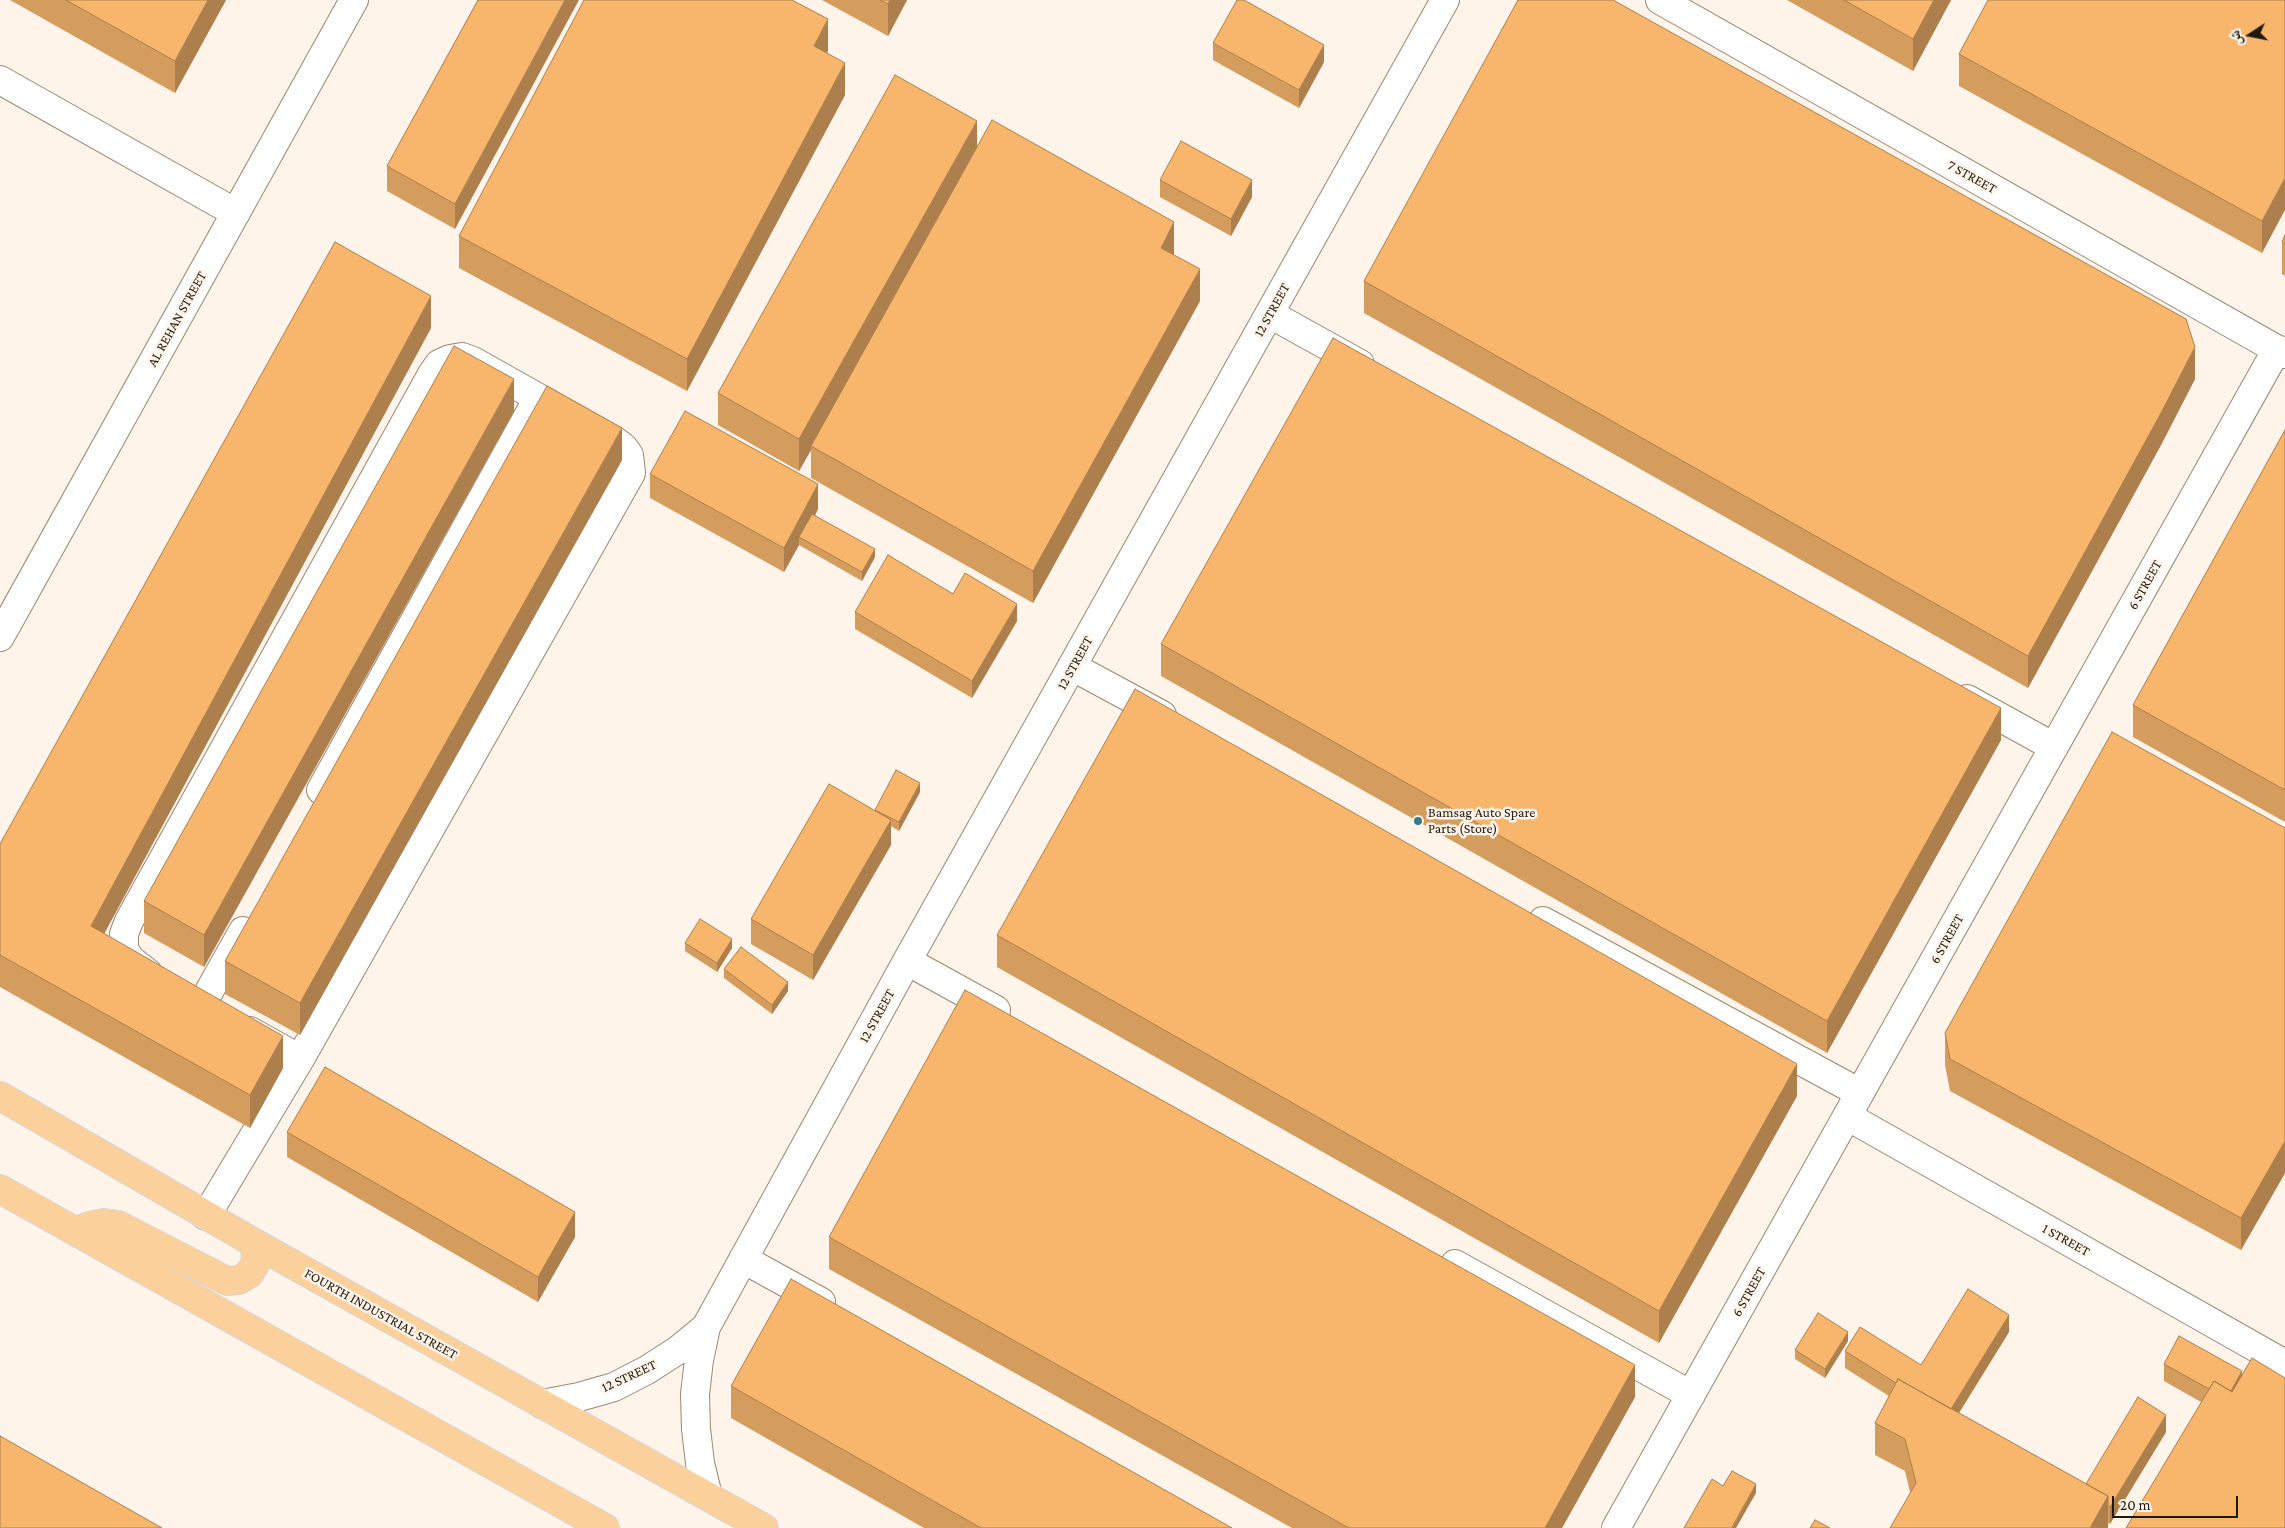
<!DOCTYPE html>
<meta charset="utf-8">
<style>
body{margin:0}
#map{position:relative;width:2285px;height:1528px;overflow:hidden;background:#fef4e9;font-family:"Crimson Pro","Noto Naskh Arabic",serif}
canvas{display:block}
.north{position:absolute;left:2225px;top:10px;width:50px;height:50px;-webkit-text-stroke:4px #fef4e9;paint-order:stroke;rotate:259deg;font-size:14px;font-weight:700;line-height:20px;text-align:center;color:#21180e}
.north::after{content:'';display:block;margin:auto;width:18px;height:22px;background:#21180e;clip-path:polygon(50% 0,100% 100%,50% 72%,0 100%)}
.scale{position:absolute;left:2112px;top:1496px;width:126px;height:22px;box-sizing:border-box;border:2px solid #21180e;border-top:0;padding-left:6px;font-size:15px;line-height:18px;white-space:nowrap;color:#21180e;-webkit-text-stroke:4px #fef4e9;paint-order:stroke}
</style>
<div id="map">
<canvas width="2285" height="1528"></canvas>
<div class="north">ش</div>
<div class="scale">20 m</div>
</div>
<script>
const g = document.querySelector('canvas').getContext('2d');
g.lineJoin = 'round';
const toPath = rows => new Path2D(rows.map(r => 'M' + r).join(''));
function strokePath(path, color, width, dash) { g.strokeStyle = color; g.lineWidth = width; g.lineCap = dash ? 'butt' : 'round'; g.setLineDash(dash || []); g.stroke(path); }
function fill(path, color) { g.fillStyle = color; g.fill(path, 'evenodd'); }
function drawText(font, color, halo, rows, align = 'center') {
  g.font = font + ' "Crimson Pro",serif'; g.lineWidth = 5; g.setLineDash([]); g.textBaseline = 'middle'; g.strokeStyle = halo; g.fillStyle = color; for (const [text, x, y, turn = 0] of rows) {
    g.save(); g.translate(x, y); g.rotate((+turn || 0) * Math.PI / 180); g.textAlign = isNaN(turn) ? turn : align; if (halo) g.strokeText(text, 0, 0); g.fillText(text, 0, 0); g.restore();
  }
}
const minor = toPath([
 [1660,0,2285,354],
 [0,80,236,213],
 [1270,314,1360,364],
 [0,637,354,0],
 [1073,667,1162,715],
 [1967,699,2054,747],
 [321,790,538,398],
 [1543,921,1860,1093],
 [907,961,996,1010],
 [148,973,130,959,124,949,124,934,129,921,432,374,439,364,450,359,462,357,473,361,615,441,623,447,629,455,631,473,300,1059,206,1216],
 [202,1004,243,931],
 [250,1031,300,1059],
 [1847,1116,2285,1364],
 [743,1259,821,1302],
 [1455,1264,1691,1395],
 [542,1404,579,1397,614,1387,647,1370,678,1350,706,1327],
 [708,1496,700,1463,696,1429,695,1394,699,1360,706,1327,907,961,1445,0],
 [1616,1528,2277,349]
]);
const major = toPath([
 [0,1096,251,1241,764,1528],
 [0,1189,605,1528],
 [77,1231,90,1226,104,1223,118,1225,227,1281,239,1280,249,1274,255,1264,256,1252,251,1241]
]);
strokePath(minor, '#9d866e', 30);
strokePath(major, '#d7d5d4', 30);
strokePath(minor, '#fff', 28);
strokePath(major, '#fcd09b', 28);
fill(toPath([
 [10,0,226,0,175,93],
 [478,0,455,229,387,191,387,166],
 [822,0,907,0,888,36],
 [1787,0,1951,0,1913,71],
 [2285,0,2262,253,1959,86,1959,54],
 [1213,43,1324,62,1299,108,1213,60],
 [828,51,827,53,845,95,687,391,459,268,459,236],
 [977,146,1174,254,1174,255,1200,301,1033,603,811,478,811,450,799,471,718,425,718,393],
 [1160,180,1252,197,1231,236,1160,197],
 [2285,235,2285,276,2282,274,2282,242],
 [1364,281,2195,379,2161,445,2028,688,1364,313],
 [431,328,104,934,283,1068,250,1128,0,987,0,844],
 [514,411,204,967,144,933,144,901],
 [2285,430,2285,822,2133,737,2133,705],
 [622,460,300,1035,225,994,225,961],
 [650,474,818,509,815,516,875,557,862,581,799,545,784,572,650,498],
 [953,594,1017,621,972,698,855,629,855,612],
 [1161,644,2001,740,1827,1053,1161,676],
 [920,792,899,831,891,826,891,845,813,980,751,944,751,919,875,811,875,810],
 [2285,828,2285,1173,2241,1250,1950,1091,1945,1065,1945,1033],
 [997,935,1797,1096,1659,1343,997,967],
 [685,943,732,948,717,972,685,951],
 [724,969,788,991,772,1014,724,978],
 [287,1132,575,1237,538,1302,287,1157],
 [829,1237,1635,1397,1562,1528,1292,1528,829,1269],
 [2009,1332,1959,1413,2086,1484,2166,1432,2110,1524,2108,1523,2108,1528,1910,1492,1905,1471,1875,1455,1875,1423,1889,1396,1845,1368,1845,1351,1921,1365],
 [1848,1341,1825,1378,1795,1359,1795,1350],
 [2164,1364,2242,1375,2285,1378,2201,1402,2164,1381],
 [731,1386,1232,1528,924,1528,731,1418]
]), '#d49d5d');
fill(toPath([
 [208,0,226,0,175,93,175,61],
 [565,0,579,0,455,229,455,204],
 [890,0,907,0,888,36,888,4],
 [1934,0,1951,0,1913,71,1913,39],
 [828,19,828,51,814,78,814,46],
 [1324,45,1324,62,1299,108,1299,90],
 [845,63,845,95,687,391,687,359],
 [977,121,977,153,811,446,811,450,799,471,799,439],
 [2285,178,2285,210,2262,253,2262,221],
 [1252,180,1252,197,1231,236,1231,219],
 [1174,222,1174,254,1161,280,1161,248],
 [1200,269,1200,301,1033,603,1033,571],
 [431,296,431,328,91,958,91,926],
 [2195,347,2195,379,2161,445,2028,688,2028,656],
 [514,379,514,411,204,967,204,935],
 [622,428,622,460,300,1035,300,1003],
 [818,484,818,509,802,539,799,537,799,545,784,572,784,548],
 [875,549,875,557,862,581,862,572],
 [1017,604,1017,621,972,698,972,681],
 [2001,708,2001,740,1827,1053,1827,1021],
 [920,783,920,792,899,831,899,822],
 [891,820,891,845,813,980,813,955],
 [732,939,732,948,717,972,717,963],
 [788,982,788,991,772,1014,772,1005],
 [283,1036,283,1068,250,1128,250,1095],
 [1797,1064,1797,1096,1659,1343,1659,1311],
 [2285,1141,2285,1173,2241,1250,2241,1218],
 [575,1212,575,1237,538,1302,538,1277],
 [2009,1315,2009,1332,1947,1432,1947,1415],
 [1848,1332,1848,1341,1825,1378,1825,1369],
 [1635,1365,1635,1397,1562,1528,1545,1528],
 [2242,1371,2242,1388,2226,1399],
 [2166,1415,2166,1432,2110,1524,2110,1507],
 [1756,1484,1756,1493,1736,1528,1732,1528],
 [2108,1496,2108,1528,2090,1528]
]), '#ad7f4c');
const building = toPath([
 [66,0,208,0,175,61,66,0],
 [478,0,565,0,455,204,387,166,478,0],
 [584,0,792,0,828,19,814,46,845,63,687,359,459,236,584,0],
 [880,0,890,0,888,4,880,0],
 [1237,0,1244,0,1324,45,1299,90,1213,43,1237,0],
 [1518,0,1613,0,2186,319,2195,347,2161,413,2028,656,1364,281,1518,0],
 [1844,0,1934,0,1913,39,1844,0],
 [1988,0,2285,0,2285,178,2262,221,1959,54,1988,0],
 [895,75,977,121,799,439,718,393,895,75],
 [992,120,1174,222,1161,248,1200,269,1033,571,811,446,992,120],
 [1181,141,1252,180,1231,219,1160,180,1181,141],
 [2285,235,2285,244,2282,242,2285,235],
 [335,242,431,296,91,926,283,1036,250,1095,0,955,0,844,335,242],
 [1333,338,2001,708,1827,1021,1161,644,1333,338],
 [454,346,514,379,204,935,144,901,454,346],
 [547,386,622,428,300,1003,225,961,547,386],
 [685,411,818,484,784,548,650,474,685,411],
 [2285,430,2285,790,2133,705,2285,430],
 [812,514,875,549,862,572,799,537,812,514],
 [888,555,953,594,965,573,1017,604,972,681,855,612,888,555],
 [1135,689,1797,1064,1659,1311,997,935,1135,689],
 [2112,732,2285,828,2285,1141,2241,1218,1950,1059,1945,1033,2112,732],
 [896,770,920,783,899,822,875,810,896,770],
 [829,784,891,820,813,955,751,919,829,784],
 [700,919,732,939,717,963,685,943,700,919],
 [741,947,788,982,772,1005,724,969,741,947],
 [965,990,1635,1365,1545,1528,1349,1528,829,1237,965,990],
 [325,1067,575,1212,538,1277,287,1132,325,1067],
 [791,1279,1232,1528,981,1528,731,1386,791,1279],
 [1968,1289,2009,1315,1951,1409,1898,1379,1896,1383,1845,1351,1860,1327,1921,1365,1968,1289],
 [1818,1313,1848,1332,1825,1369,1795,1350,1818,1313],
 [2179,1336,2242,1371,2231,1391,2214,1381,2209,1389,2164,1364,2179,1336],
 [2252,1358,2285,1378,2285,1528,2126,1528,2214,1381,2232,1392,2252,1358],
 [1898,1379,2108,1496,2090,1528,1890,1528,1916,1483,1905,1439,1875,1423,1898,1379],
 [2138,1397,2166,1415,2110,1507,2108,1505,2108,1496,2086,1484,2138,1397],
 [0,1436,162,1528,0,1528,0,1436],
 [1732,1471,1756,1484,1732,1527,1734,1528,1684,1528,1712,1479,1723,1486,1732,1471],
 [1815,1520,1830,1528,1810,1528,1815,1520]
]);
fill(building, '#f7b66c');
strokePath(building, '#ad7f4c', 1);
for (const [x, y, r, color] of [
 [1418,821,5,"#397b8d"]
]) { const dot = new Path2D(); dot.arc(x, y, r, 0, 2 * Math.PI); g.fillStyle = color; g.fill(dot); strokePath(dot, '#fef4e9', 2); }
drawText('14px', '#21180e', '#fef4e9', [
 ["7 STREET",1972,177,29],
 ["12 STREET",1272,310,-61],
 ["AL REHAN STREET",177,319,-61],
 ["6 STREET",2145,585,-61],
 ["12 STREET",1075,663,-61],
 ["6 STREET",1947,939,-61],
 ["12 STREET",877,1016,-61],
 ["1 STREET",2066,1240,29],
 ["6 STREET",1749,1292,-61],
 ["FOURTH INDUSTRIAL STREET",381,1314,29],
 ["12 STREET",629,1376,-25]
]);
drawText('14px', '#21180e', '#fef4e9', [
 ["Bamsag Auto Spare",1428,813],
 ["Parts (Store)",1428,829]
], 'left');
</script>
